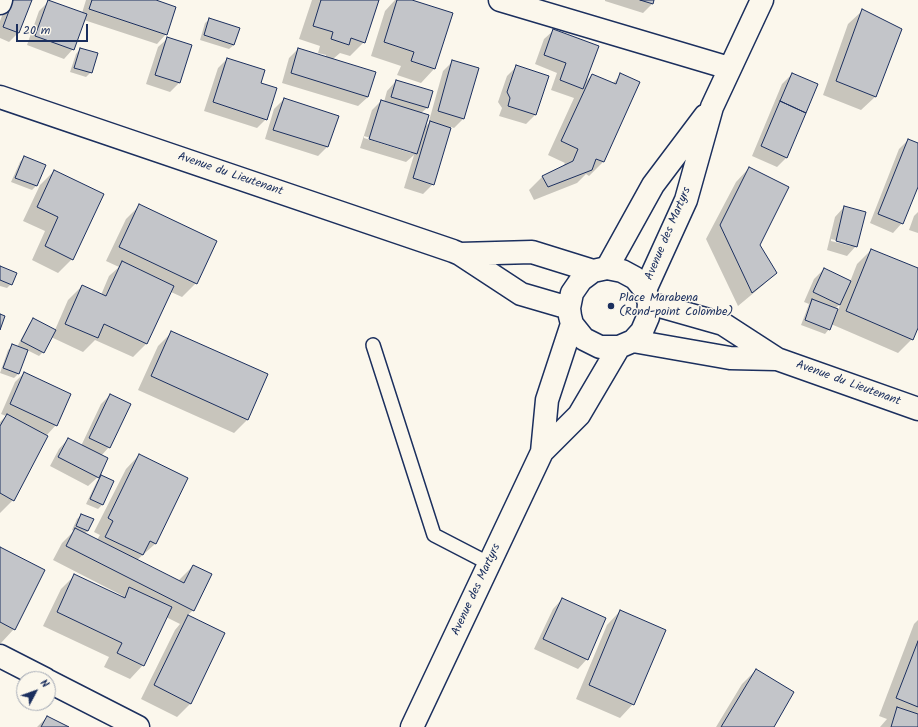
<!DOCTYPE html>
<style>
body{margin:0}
#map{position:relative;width:918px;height:727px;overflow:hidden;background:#fbf7ec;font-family:Kalam,sans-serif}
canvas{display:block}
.north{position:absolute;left:16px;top:671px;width:40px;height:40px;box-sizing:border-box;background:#fbf7ec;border:1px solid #a1a7b3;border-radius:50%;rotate:49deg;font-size:11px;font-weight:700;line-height:16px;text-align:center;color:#1b2f5e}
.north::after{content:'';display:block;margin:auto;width:14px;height:18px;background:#1b2f5e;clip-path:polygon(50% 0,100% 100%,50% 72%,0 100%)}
.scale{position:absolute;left:16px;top:24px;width:72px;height:18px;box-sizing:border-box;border:2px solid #1b2f5e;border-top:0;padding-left:5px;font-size:12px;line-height:14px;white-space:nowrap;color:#1b2f5e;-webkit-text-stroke:3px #fbf7ec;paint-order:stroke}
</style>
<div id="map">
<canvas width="918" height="727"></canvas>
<div class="north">N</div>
<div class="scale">20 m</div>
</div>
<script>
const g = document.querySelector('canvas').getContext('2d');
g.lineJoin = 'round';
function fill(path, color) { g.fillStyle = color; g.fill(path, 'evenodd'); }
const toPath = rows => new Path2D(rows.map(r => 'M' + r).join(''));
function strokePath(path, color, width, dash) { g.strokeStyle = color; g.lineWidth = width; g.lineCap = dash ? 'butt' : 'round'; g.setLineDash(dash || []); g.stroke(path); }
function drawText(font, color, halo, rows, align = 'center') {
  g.font = font + ' Kalam,sans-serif'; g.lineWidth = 3; g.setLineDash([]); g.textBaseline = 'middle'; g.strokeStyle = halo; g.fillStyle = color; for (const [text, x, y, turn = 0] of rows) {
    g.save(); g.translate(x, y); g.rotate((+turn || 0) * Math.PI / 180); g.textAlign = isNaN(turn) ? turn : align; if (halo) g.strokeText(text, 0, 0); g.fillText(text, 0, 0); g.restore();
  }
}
fill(toPath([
 [8,0,31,0,18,33,9,42,0,38,0,21],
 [86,0,152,0,166,34,157,44,84,20,73,49,64,59,27,45,39,11,49,1,82,13],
 [312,0,378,0,364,42,350,56,340,53,333,59,368,97,358,106,282,83,289,58,298,49,326,57,326,55,318,53,320,46,299,39],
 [395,0,409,0,434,69,421,83,397,75,401,66,371,56,385,11],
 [605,0,653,0,652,4,643,13,605,1],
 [862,11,875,97,861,110,823,95,848,24],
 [210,19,234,45,229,49,200,40,205,23],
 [554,30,584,83,592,75,612,84,621,75,638,83,603,162,589,176,586,174,577,183,534,200,529,190,543,176,563,166,565,163,548,155,574,98,551,90,557,73,535,64,544,39],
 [168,38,179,83,170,92,146,84,158,47],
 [80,49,91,72,86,77,70,72,76,54],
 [227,59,260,84,266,119,257,128,204,111,218,68],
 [453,61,463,119,454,128,451,127,433,184,423,194,404,188,414,155,406,162,360,148,372,110,381,101,384,102,387,91,396,81,432,92,427,108,421,113,423,129,431,121,429,121,443,71],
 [364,136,411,151,411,153,364,138],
 [517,66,548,77,535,115,526,124,499,116,502,108,498,102,507,76],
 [792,74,787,157,777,167,752,156,782,84],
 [284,99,337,117,327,147,318,156,265,139,274,109],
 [908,140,918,144,918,184,902,223,893,233,870,223,899,149],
 [24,157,44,165,36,186,32,190,11,182,20,162],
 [749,168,759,245,776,273,762,286,738,306,706,239,736,182],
 [54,171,72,259,58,273,32,260,45,231,23,221,40,185],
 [140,205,196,283,182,297,171,292,146,344,133,357,95,340,83,352,51,337,43,352,39,356,27,350,18,374,14,378,0,373,8,350,13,346,17,347,29,324,33,320,55,330,68,300,82,286,101,295,109,276,119,267,106,261,126,219],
 [844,207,856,246,847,256,827,250,835,217],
 [831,239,851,244,851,246,831,241],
 [918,212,918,233,909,230,914,216],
 [871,250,918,269,918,325,912,339,898,353,831,324,829,329,825,334,801,325,809,304,804,302,814,279,824,269,850,282,857,264],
 [841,303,835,317,834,317,835,309],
 [0,267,11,284,7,288,0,286],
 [172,332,248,419,234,433,138,390,158,346],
 [24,373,56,425,46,436,13,500,0,513,0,422,6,416,1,414,15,382],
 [110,395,109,447,101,456,98,477,88,486,50,466,59,449,68,439,81,446,101,404],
 [139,455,187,479,155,544,137,560,178,581,193,566,193,610,187,616,224,634,191,703,177,717,141,699,175,630,180,624,166,617,143,665,130,679,104,667,109,657,43,626,61,589,74,576,121,597,123,596,53,560,62,543,74,531,72,530,77,519,81,515,88,531,84,534,97,540,100,535,94,532,126,469],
 [101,476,113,482,102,505,98,509,86,504,97,481],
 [0,548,14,629,1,643,0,643],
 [562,599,587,659,578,669,534,649,553,609],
 [620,611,633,704,620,718,576,699,607,625],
 [918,620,918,727,880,727,887,719,879,716,914,624],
 [756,670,772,727,716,727,742,684],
 [47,717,67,727,37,727]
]), '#0003');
const building = toPath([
 [13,0,32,0,19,33,3,27,13,0],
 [48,0,87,14,74,50,35,36,48,0],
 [92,0,156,0,176,7,167,35,89,9,92,0],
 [321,0,379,0,365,43,351,38,349,45,331,39,333,32,313,26,321,0],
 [397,0,412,0,453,13,435,69,411,61,414,52,384,42,397,0],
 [640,0,654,0,653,4,640,0],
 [862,9,902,29,876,97,836,81,862,9],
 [209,18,240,28,234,45,204,35,209,18],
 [553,29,599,46,583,89,560,80,566,63,544,55,553,29],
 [167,37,192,45,180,83,155,75,167,37],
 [80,48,98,53,92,73,74,68,80,48],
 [298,48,376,72,368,97,291,73,298,48],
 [227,58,265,70,261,83,277,88,267,120,213,102,227,58],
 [452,60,479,68,464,119,438,111,452,60],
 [516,65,549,76,536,115,508,106,510,98,507,92,516,65],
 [620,73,640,82,604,162,596,159,592,170,548,187,542,176,573,161,578,149,561,141,592,74,616,84,620,73],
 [792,73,818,84,806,113,780,101,792,73],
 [396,80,433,91,428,108,391,97,396,80],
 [284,98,339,116,328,147,273,130,284,98],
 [381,100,429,115,417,154,369,139,381,100],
 [780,101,806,113,787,158,761,146,780,101],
 [430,121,451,128,434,185,413,178,430,121],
 [908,139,918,143,918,187,903,224,878,214,908,139],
 [24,156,46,165,37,186,15,178,24,156],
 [749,167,789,187,760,245,777,273,752,293,720,225,749,167],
 [54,170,104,194,73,260,45,246,58,217,37,207,54,170],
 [139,204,217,241,197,284,119,247,139,204],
 [844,206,866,212,857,247,836,241,844,206],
 [871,249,918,268,918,328,913,340,846,311,871,249],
 [122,261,174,286,147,344,104,324,98,338,65,324,82,285,106,296,122,261],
 [0,266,17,273,12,285,0,280,0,266],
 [824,268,851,281,840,305,813,292,824,268],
 [812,299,838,309,830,330,805,320,812,299],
 [0,314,5,316,0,330,0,314],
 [33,318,56,330,44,353,21,341,33,318],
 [171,331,268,374,248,420,151,376,171,331],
 [12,344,28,350,19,374,3,368,12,344],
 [24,372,71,394,57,426,10,404,24,372],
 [110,394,131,404,110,448,89,438,110,394],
 [7,414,48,436,14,501,0,493,0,426,7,414],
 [68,438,108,458,99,478,58,457,68,438],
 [139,454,188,478,156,544,150,541,143,555,105,537,113,521,108,518,139,454],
 [101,475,114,481,103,505,90,499,101,475],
 [81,514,94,519,88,531,76,526,81,514],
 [75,528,184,583,193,565,212,574,194,611,66,546,75,528],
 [0,547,45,570,15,630,0,622,0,547],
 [74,574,125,598,129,587,172,607,144,666,117,653,122,643,57,612,74,574],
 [562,598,606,618,588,660,543,639,562,598],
 [620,610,666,630,634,705,589,685,620,610],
 [188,615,225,633,191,704,154,685,188,615],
 [918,641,918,707,896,698,918,641],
 [756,669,794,692,774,727,721,727,756,669],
 [897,707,918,714,918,727,891,727,897,707],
 [47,716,69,727,41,727,47,716]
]);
fill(building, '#c3c5c9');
strokePath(building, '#1b2f5e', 1);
const service = toPath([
 [373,345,434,535,490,564]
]);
const minor = toPath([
 [500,0,729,68],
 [0,3,1,0],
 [0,656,45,679],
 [48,681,138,727]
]);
const secondary = toPath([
 [607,268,653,185,705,116],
 [645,290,686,200,712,107,762,0]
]);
const primary = toPath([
 [0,97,453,251,460,254,521,294,569,308],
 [460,254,532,252,593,271,607,268,622,271,635,278,645,290,649,303,648,317,642,331,633,341,619,347,600,347,584,339,572,324,570,316,569,308,572,293,581,280,593,271],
 [649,303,723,324,777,359,918,409],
 [633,341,730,358,776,359],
 [542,452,579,415,619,347],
 [412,727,542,452,547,400,572,324]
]);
strokePath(service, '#1b2f5e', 16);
strokePath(minor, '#1b2f5e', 25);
strokePath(secondary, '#1b2f5e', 25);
strokePath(primary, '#1b2f5e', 25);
strokePath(service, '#fbf7ec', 13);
strokePath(minor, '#fbf7ec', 22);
strokePath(secondary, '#fbf7ec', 22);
strokePath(primary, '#fbf7ec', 22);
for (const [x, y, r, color] of [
 [611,306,4,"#1b2f5e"]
]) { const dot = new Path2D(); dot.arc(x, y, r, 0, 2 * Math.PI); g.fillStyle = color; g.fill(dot); strokePath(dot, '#fbf7ec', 1.5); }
drawText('12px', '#1b2f5e', '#fbf7ec', [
 ["Avenue du Lieutenant",230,175,19],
 ["Avenue des Martyrs",669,234,-67],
 ["Avenue du Lieutenant",848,384,20],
 ["Avenue des Martyrs",477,590,-65]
]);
drawText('12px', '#1b2f5e', '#fbf7ec', [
 ["Place Marabena",619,299],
 ["(Rond-point Colombe)",619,313]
], 'left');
</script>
